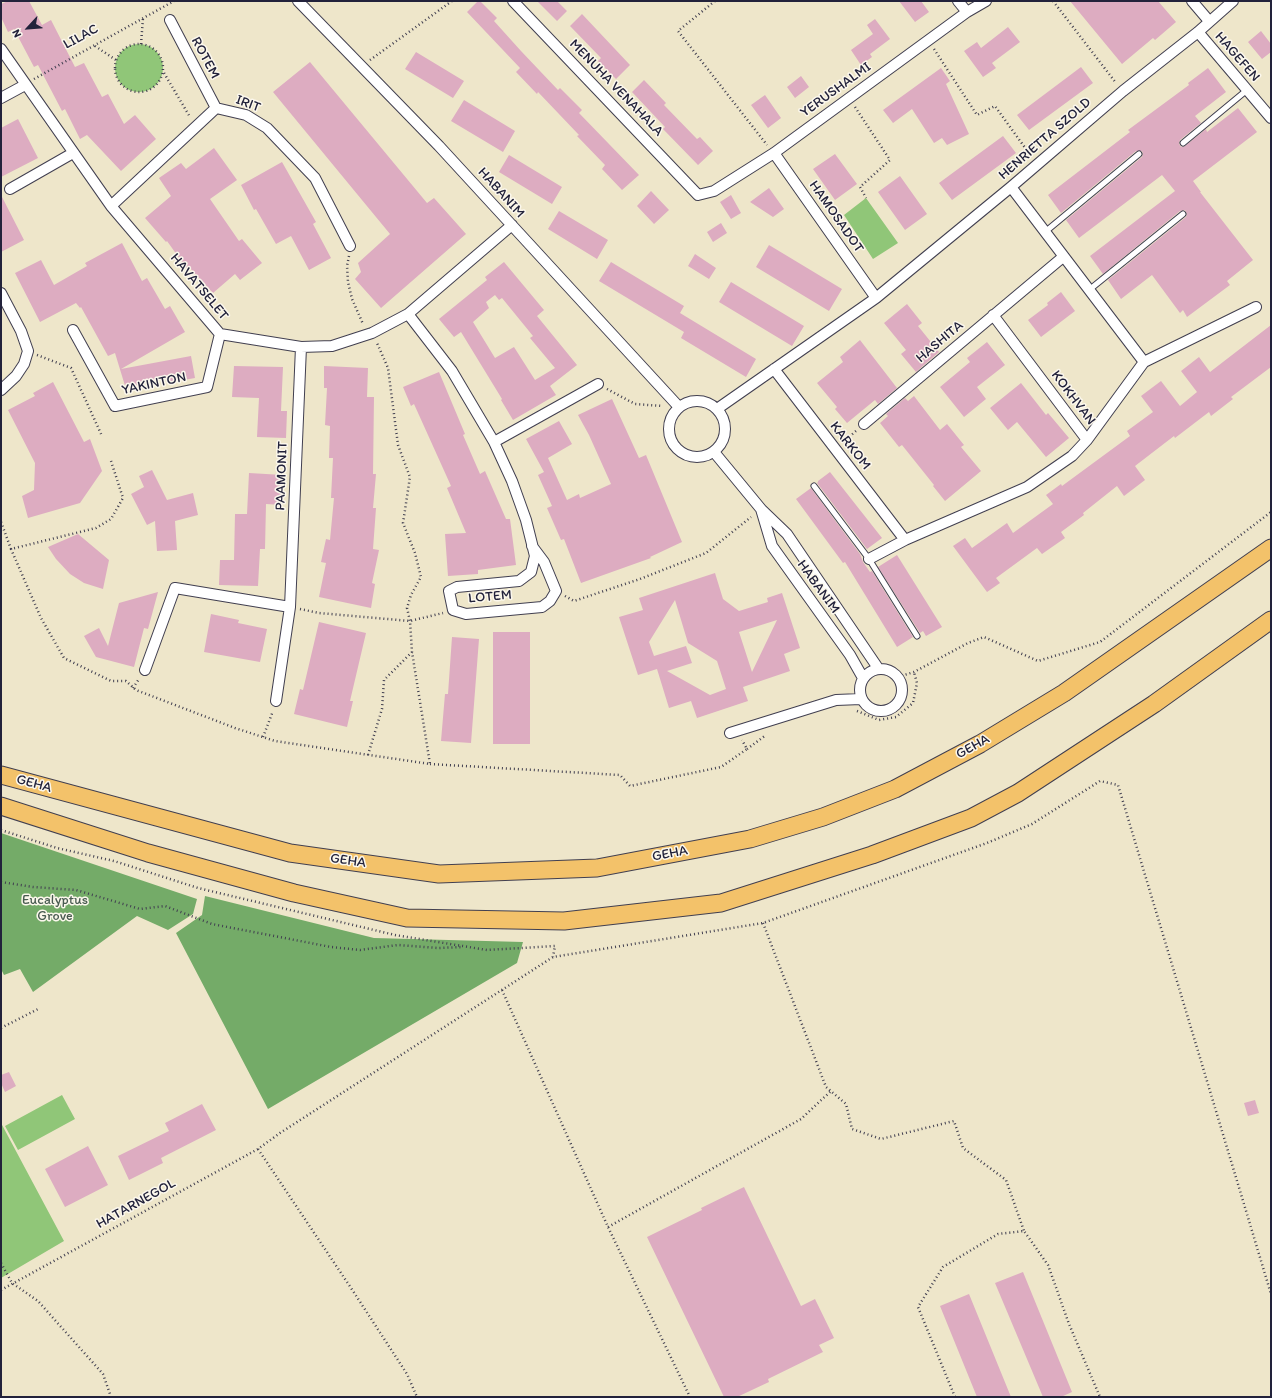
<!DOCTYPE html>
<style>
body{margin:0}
#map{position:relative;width:1272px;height:1398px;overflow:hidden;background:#eee6ca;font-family:Itim,sans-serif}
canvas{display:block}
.frame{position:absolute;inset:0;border:2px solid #22223b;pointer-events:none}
.north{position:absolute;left:8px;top:8px;width:40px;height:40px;-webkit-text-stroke:3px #fbf7ec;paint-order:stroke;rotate:244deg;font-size:11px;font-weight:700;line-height:16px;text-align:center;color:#22223b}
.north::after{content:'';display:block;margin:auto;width:14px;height:18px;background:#22223b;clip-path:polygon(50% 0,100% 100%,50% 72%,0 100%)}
</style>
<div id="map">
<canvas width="1272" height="1398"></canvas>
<div class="frame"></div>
<div class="north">N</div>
</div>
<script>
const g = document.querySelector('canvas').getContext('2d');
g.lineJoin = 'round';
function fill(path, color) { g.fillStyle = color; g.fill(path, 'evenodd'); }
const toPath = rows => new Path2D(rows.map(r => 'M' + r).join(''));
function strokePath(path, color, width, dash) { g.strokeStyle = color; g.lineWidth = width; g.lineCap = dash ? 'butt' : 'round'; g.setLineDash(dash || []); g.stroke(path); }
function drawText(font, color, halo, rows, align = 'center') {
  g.font = font + ' Itim,sans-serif'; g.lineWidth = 3; g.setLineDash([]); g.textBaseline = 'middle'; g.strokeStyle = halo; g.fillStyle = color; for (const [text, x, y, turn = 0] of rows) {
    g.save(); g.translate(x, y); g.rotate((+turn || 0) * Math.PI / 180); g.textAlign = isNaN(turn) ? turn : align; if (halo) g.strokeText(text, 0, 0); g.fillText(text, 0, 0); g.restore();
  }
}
fill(toPath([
 '115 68a24 24 0 1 1 48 0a24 24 0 1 1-48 0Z',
 [866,198,898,243,873,259,844,215],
 [62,1095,75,1119,18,1150,5,1126],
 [1,1123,64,1241,1,1278]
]), '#90c678');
fill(toPath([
 [1,833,197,899,193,914,168,930,137,916,33,992,20,969,4,975,1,969],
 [205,896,374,938,523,942,517,963,268,1109,176,933,202,915]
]), '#74ab68');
fill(toPath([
 [8,1,29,1,42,25,51,20,75,67,84,63,102,97,108,94,124,124,135,115,156,139,121,171,87,135,80,139,65,109,62,111,38,65,34,67,14,29,8,32,1,17,1,4],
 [478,1,480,1,497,18,494,21,521,51,558,90,560,88,582,110,579,113,639,175,622,190,602,169,605,165,577,136,579,135,538,92,537,94,516,72,520,68,467,12],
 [537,1,557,1,567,11,557,21],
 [899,1,921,1,929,12,915,22],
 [1070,1,1158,1,1176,22,1155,40,1153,38,1122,64],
 [582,14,630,65,616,79,598,61,601,58,570,26],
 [875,19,890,39,870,54,872,57,861,65,851,50,873,34,867,25],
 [1008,27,1020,42,992,63,996,68,983,77,964,51,977,42,981,48],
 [1261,31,1271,44,1271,52,1262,59,1248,42],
 [416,52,464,81,453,98,405,69],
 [310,62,427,203,434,198,466,234,381,308,355,279,361,272,358,263,390,234,273,92],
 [1081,67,1093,83,1029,130,1017,115],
 [941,68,950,81,946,84,969,134,947,145,942,138,934,143,912,109,893,123,883,110],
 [1208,68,1226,92,1195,116,1201,123,1180,140,1179,144,1181,147,1185,146,1206,129,1207,132,1238,108,1257,132,1193,181,1201,192,1200,192,1253,260,1227,281,1230,285,1187,317,1183,310,1180,313,1152,275,1121,299,1108,280,1186,217,1187,214,1185,210,1180,211,1103,274,1090,256,1175,191,1162,175,1079,238,1066,220,1142,157,1143,154,1142,151,1136,151,1061,213,1048,195,1130,132,1128,130,1189,85,1188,83],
 [801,76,809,87,795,98,787,87],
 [644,80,666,103,664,105,697,139,700,137,713,151,698,165,663,129,665,127,632,92],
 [765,95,781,118,768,128,751,105],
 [464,100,515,131,503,152,451,121],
 [18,119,38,158,1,177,1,128],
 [1003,136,1016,153,952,200,939,183],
 [214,148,237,180,210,199,239,241,242,239,262,263,240,280,235,274,213,293,189,267,187,269,167,241,166,242,145,218,171,196,159,178,181,163,186,169],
 [835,154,857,184,835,200,813,169],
 [509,155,562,187,552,204,499,172],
 [282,162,316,222,313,224,331,258,309,270,291,236,276,244,256,209,254,210,241,185],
 [900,176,927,214,905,230,878,192],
 [769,188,784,209,773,217,750,202],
 [651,191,669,210,654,224,637,206],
 [1,195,24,240,1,252],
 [731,195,741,213,731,219,720,202],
 [559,211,608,240,597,259,548,229],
 [721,223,727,233,713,242,707,232],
 [122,243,142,281,147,278,165,309,170,306,185,332,121,369,191,356,195,378,167,383,166,376,126,389,115,353,108,356,81,307,80,308,76,303,40,322,15,273,41,260,54,285,87,266,85,263],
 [769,245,842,289,829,311,756,267],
 [695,254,716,268,709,279,688,266],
 [504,262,544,310,537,316,577,365,550,386,556,395,513,420,501,400,502,399,461,332,454,337,439,319,487,280,485,277],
 [495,295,499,300,502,298,533,336,530,338,555,368,535,380,514,347,495,358,473,322,489,308,486,302],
 [611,262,684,306,680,313,756,359,746,377,681,338,684,332,599,281],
 [731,282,804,326,792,346,719,302],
 [1061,292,1075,311,1041,337,1028,320,1048,305,1047,303],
 [907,304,922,323,918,326,939,352,916,372,901,354,906,350,884,323],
 [1271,325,1271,367,1231,397,1233,399,1211,416,1209,412,1175,438,1174,436,1135,466,1145,480,1124,496,1117,486,1083,513,1084,515,1061,532,1065,538,1042,554,1037,548,996,578,1000,583,987,592,953,546,965,538,972,548,1007,523,1013,533,1053,504,1046,495,1061,484,1062,486,1130,436,1127,431,1153,412,1141,396,1161,381,1180,406,1197,392,1181,371,1199,357,1210,372],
 [860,340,897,388,878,404,875,400,847,423,835,409,837,407,817,383,843,362,840,357],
 [987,342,1005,365,977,387,986,399,964,417,940,387,970,362,967,358],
 [234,366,283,367,281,411,287,411,286,438,257,437,259,398,232,397],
 [324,366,368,368,367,397,374,397,373,474,376,474,373,508,376,508,373,549,379,550,372,583,375,584,371,608,319,597,326,563,321,562,326,539,330,540,334,498,331,498,333,458,329,458,330,426,325,425,327,388,324,388],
 [439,372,465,434,463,435,480,474,485,471,506,519,510,519,516,565,478,570,478,574,448,576,445,534,466,533,447,488,451,486,414,404,411,406,403,387],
 [53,382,84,442,90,439,102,471,80,503,28,518,22,496,34,490,35,463,8,410,35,396,33,393],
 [1021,383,1046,415,1048,413,1069,438,1046,457,1017,422,1008,430,990,408],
 [914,396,940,430,947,424,964,445,961,447,981,471,945,501,933,486,934,485,902,445,899,447,880,423,888,416,886,414,905,398,908,401],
 [612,399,639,458,646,455,682,542,650,557,651,558,581,583,564,539,561,540,547,508,552,506,538,475,544,472,526,439,559,421,572,444,548,458,567,500,579,494,580,498,611,484,589,435,578,415],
 [152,470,167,500,193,493,198,515,175,521,177,550,157,551,155,521,147,525,131,494,144,487,139,476],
 [830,472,882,538,867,549,817,483,818,482,818,481],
 [249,473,283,475,282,505,266,504,265,549,260,549,258,586,219,585,220,560,234,560,235,514,247,514],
 [811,488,860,554,863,562,870,572,872,571,913,637,897,647,845,562,843,563,796,499],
 [78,534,109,560,103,589,84,583,70,574,56,559,48,547],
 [897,555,942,627,926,636,923,631,920,633,878,567],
 [715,573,723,599,739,611,768,602,767,598,782,593,800,648,784,654,790,671,743,687,748,701,697,718,691,701,669,708,657,669,638,675,619,617,643,610,639,598],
 [675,600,688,643,717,661,726,689,710,695,667,671,692,663,686,646,654,656,649,642],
 [777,620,752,672,739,632],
 [158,592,148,629,144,628,134,667,96,657,84,636,99,628,108,646,119,603],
 [211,614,239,620,238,623,267,629,260,662,204,652],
 [319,622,366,633,350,701,353,701,347,727,294,714,300,689,303,690],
 [493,632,530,632,530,744,493,744],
 [452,637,479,639,471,743,441,741,445,694,448,694],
 [9,1072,16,1086,5,1092,1,1083,1,1075],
 [1255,1100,1259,1113,1248,1116,1244,1103],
 [202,1104,216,1130,161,1158,163,1163,129,1180,118,1156,169,1131,165,1123],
 [88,1146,108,1185,65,1207,45,1169],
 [744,1187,801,1306,815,1299,834,1338,819,1345,823,1352,768,1379,769,1382,737,1397,724,1397,647,1237,702,1210,701,1208],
 [1023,1272,1072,1392,1061,1397,1043,1397,995,1283],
 [969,1294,1011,1397,977,1397,940,1306]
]), '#ddacc1');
const service = toPath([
 [1183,143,1247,90],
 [1045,232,1139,154],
 [1089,290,1183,214],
 [814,486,869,559,917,636]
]);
const minor = toPath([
 [298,1,439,146,679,407],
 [513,1,698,195,714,191,774,153,967,12,986,1],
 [958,1,967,12],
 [1192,1,1209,21],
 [170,20,216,108],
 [1198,32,1271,118],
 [1,49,111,206,220,334,301,347,332,346,372,333,408,314,512,225],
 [1,98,25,85],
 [774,153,876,298],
 [1011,187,1144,362],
 [10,189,73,153],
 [111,206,216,108,246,115,267,128,315,178,350,246],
 [1,293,21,331,28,351,24,364,16,376,1,390],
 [408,314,452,371,494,442,512,481,526,520,535,556,531,572,519,581,457,587,449,591,453,610,466,614,542,607,550,601,556,591,544,562,532,546],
 [993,315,1087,440,1144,362,1256,307],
 [73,330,115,406,207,387,220,334],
 [774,369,905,540,1027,487,1072,456,1087,440],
 '669 429a28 28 0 1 1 56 0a28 28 0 1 1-56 0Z',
 [717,409,876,298,1011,187,1123,91,1198,32,1233,1],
 [864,424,1063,257],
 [494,442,598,384],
 [714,452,761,509,787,534,878,668],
 [761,509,772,546,850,655,863,678],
 [869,559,905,540],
 '860 690a21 21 0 1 1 42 0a21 21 0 1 1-42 0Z',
 [145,670,175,588,290,607],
 [276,701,290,607,301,347],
 [730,733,836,700,861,699]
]);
const trunk = toPath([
 [1,775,290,853,439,874,597,868,750,839,823,817,895,789,980,744,1064,693,1271,548],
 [1,806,148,853,294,893,407,918,564,921,721,903,872,855,971,818,1018,793,1154,704,1271,620]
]);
strokePath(service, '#413f50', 7);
strokePath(minor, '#413f50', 12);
strokePath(trunk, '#413f50', 19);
strokePath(toPath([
 [715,1,678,31,767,145],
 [1053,1,1116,83],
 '115 68a24 24 0 1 1 48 0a24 24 0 1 1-48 0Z',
 [141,44,143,18],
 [95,46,116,60],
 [934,49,977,115,995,106,1031,156],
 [370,60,452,1],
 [164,73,190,117],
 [34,79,174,1],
 [855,107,890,160,860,187,866,198],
 [349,256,347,266,348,282,352,299,363,324],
 [37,355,71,368,102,436],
 [607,389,635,404,662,406],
 [843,442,856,431],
 [111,461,123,498,111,519,96,528,11,549,41,618,64,658,111,681,126,681,136,690,235,728,275,741,430,764,412,652,410,621,407,608,411,595,421,577,415,553,403,523,410,477,398,445,388,368,377,343],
 [1,522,11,549],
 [565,596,574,601,640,579,706,553,751,517],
 [300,609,319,613,410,621,443,613],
 [898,677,914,672,968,643,984,637,1038,661,1100,642,1271,512],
 [133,688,139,679],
 [857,711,879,720,896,717,913,703,917,683,914,672],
 [263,737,273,711],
 [747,749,766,735],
 [368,755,382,709,384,680,412,652],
 [430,764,620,775,630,786,721,767,747,749,742,740],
 [1,830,57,848,114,861,198,888,395,935,487,950,555,946,553,957],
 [1,882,33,887,76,890,140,909,165,906,212,924,331,947,360,950,398,945,438,948,463,947],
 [763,923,826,1087,846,1104,852,1129,881,1139,954,1121,963,1148,1006,1180,1024,1231],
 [502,990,608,1227,690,1397],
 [1,1028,40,1008],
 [258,1149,351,1288,407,1374,417,1397],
 [608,1227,801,1119,831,1091],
 [1,1263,12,1283,38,1301,103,1374,111,1397],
 [1,1290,258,1149,280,1133,553,957,763,923,987,843,1032,824,1100,781,1118,785,1271,1294],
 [955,1397,918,1307,943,1267,998,1234,1024,1231,1048,1265,1069,1324,1100,1397]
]), '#413f50', 2.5, [1, 3]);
strokePath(service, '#fff', 5);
strokePath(minor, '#fff', 10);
strokePath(trunk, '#f3c26a', 17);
drawText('14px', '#22223b', '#fbf7ec', [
 ["LILAC",81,37,-29],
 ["HAGEFEN",1237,57,49],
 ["ROTEM",205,58,62],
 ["MENUHA VENAHALA",616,88,46],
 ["YERUSHALMI",836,90,-36],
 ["IRIT",248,104,21],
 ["HENRIETTA SZOLD",1045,139,-41],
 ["HABANIM",501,193,48],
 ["HAMOSADOT",836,217,55],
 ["HAVATSELET",199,287,50],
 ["HASHITA",940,342,-40],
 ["YAKINTON",154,384,-12],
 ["KOKHVAN",1073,398,53],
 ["KARKOM",850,446,52],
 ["PAAMONIT",282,476,-88],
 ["HABANIM",818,587,54],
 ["LOTEM",490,597,-5],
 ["GEHA",973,747,-29],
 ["GEHA",34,784,15],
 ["GEHA",670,854,-11],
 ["GEHA",348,861,8],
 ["HATARNEGOL",136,1204,-29]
]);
drawText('14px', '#485b50', '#fbf7ec', [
 ["Eucalyptus",55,900],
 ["Grove",55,916]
]);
</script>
